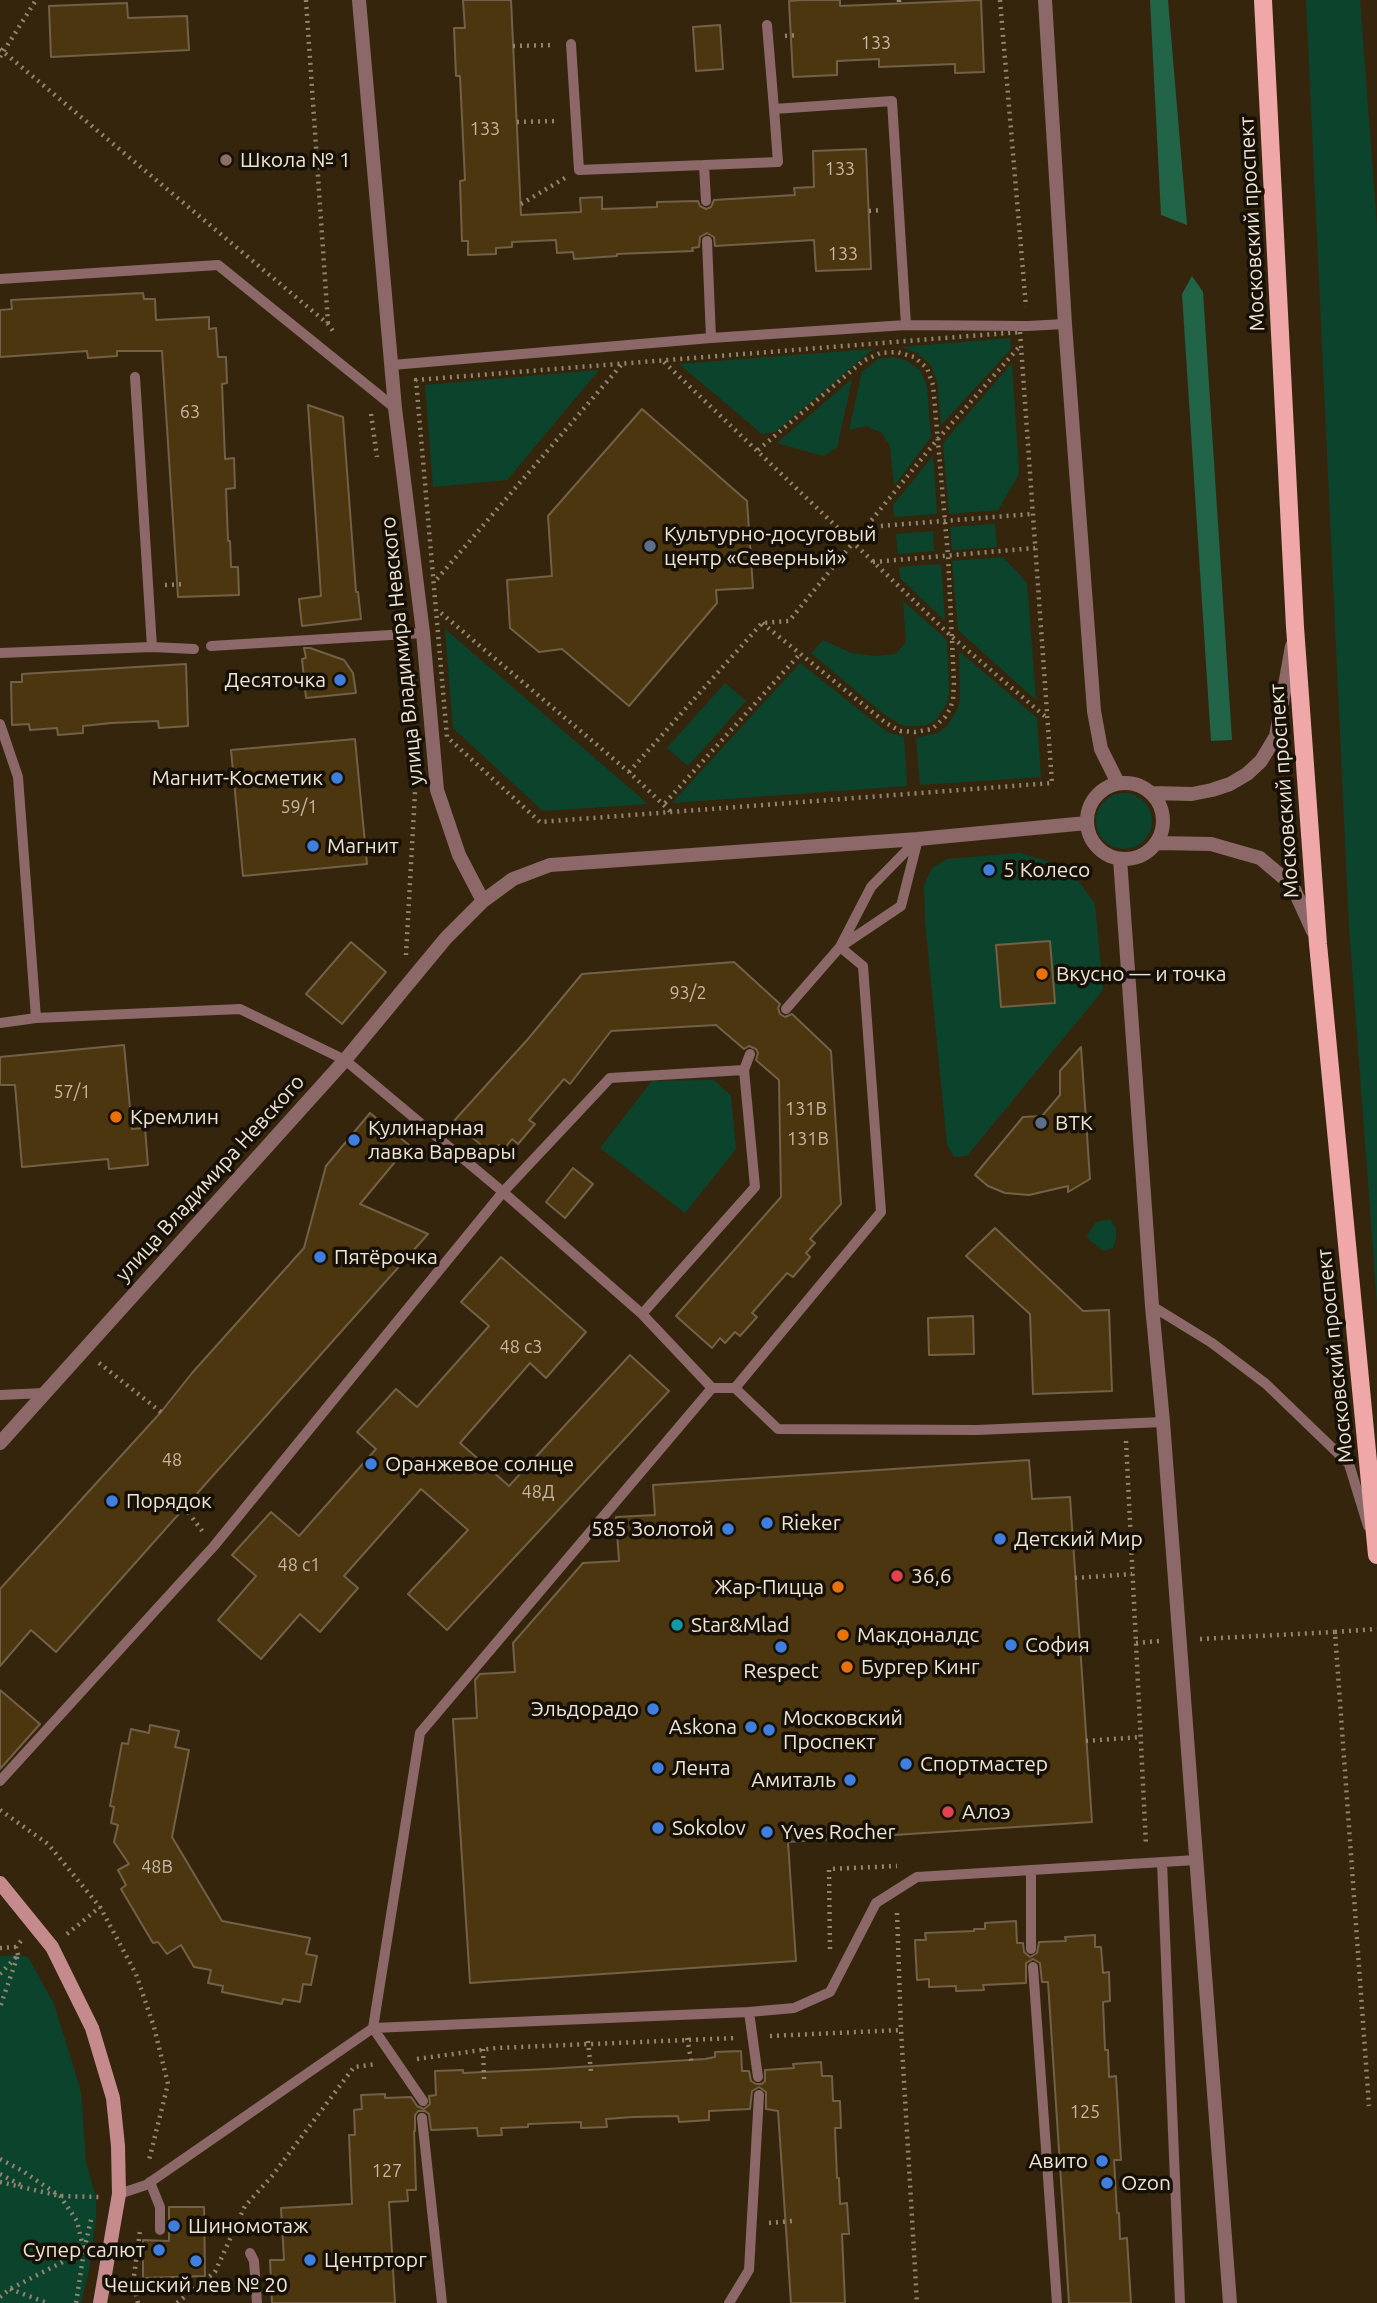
<!DOCTYPE html>
<meta charset="utf-8">
<style>
body{margin:0}
canvas{display:block;background:#35250c}
</style>
<canvas width="1377" height="2303"></canvas>
<script>
const g = document.querySelector('canvas').getContext('2d');
g.lineJoin = 'round';
function fill(path, color) { g.fillStyle = color; g.fill(path, 'evenodd'); }
const toPath = rows => new Path2D(rows.map(r => 'M' + r).join(''));
function strokePath(path, color, width, dash) { g.strokeStyle = color; g.lineWidth = width; g.lineCap = dash ? 'butt' : 'round'; g.setLineDash(dash || []); g.stroke(path); }
function drawText(font, color, halo, rows, align = 'center') {
  g.font = font + ' Ubuntu,sans-serif'; g.lineWidth = 7; g.setLineDash([]); g.textBaseline = 'middle'; g.strokeStyle = halo; g.fillStyle = color; for (const [text, x, y, turn = 0] of rows) {
    g.save(); g.translate(x, y); g.rotate((+turn || 0) * Math.PI / 180); g.textAlign = isNaN(turn) ? turn : align; if (halo) g.strokeText(text, 0, 0); g.fillText(text, 0, 0); g.restore();
  }
}
fill(toPath([
 [1306,0,1360,0,1377,227,1377,1304,1349,926],
 [1010,338,1011,349,941,425,938,385,931,365,917,353,901,347],
 [873,349,775,432,762,434,679,364],
 [893,357,907,361,920,370,927,386,931,437,894,486,890,446,882,433,866,426,849,430,862,372,878,359],
 [1012,363,1019,474,998,510,949,514,943,443],
 [599,370,507,480,433,487,425,385],
 [852,379,837,448,823,456,777,443],
 [933,456,937,514,894,517,893,505],
 [995,524,997,547,952,550,950,527],
 [933,531,934,551,898,554,896,534],
 [1003,557,1027,583,1036,700,958,630,952,561],
 [941,564,945,621,900,578,899,567],
 [903,601,947,640,949,694,947,703,936,720,926,725,914,726,904,726,885,715,811,653,823,640,851,653,875,656,896,654,906,642],
 [445,629,648,804,543,811,453,728],
 [959,651,1037,718,1041,777,920,785,916,738,938,733,947,726,957,710,960,701],
 [800,663,887,732,904,737,907,786,672,803],
 [725,683,746,701,688,766,667,748],
 '1096 821a28 28 0 1 1 56 0a28 28 0 1 1-56 0Z',
 [1020,853,1050,862,1077,879,1095,904,1103,990,967,1156,954,1157,947,1145,925,921,924,885,932,868,947,859],
 [714,1080,731,1096,736,1149,685,1213,600,1148,652,1081],
 [1110,1219,1116,1229,1116,1239,1113,1248,1103,1251,1086,1237,1096,1222],
 [18,1955,28,1957,54,2004,81,2092,86,2162,96,2197,96,2219,89,2270,81,2303,0,2303,0,1956]
]), '#0c432d');
fill(toPath([
 [1150,0,1168,0,1187,225,1161,215],
 [1192,276,1203,292,1232,740,1211,741,1182,294]
]), '#216447');
const building = toPath([
 [463,0,511,0,521,215,581,212,580,198,602,197,602,209,657,207,657,202,698,201,700,206,706,209,711,207,714,200,795,195,794,188,814,187,813,151,866,149,871,269,816,271,814,240,715,246,714,237,707,233,700,237,699,247,692,248,693,251,617,254,617,256,574,259,573,252,557,253,556,240,512,242,512,247,496,248,496,254,468,255,468,241,462,241,460,181,465,180,460,76,456,76,454,28,465,28,463,0],
 [802,0,840,0,840,6,981,0,984,72,955,73,955,64,879,67,879,59,837,61,837,75,793,77,789,1,802,0],
 [127,3,128,18,187,16,189,50,51,57,49,6,127,3],
 [720,25,723,69,696,71,693,27,720,25],
 [143,293,144,299,155,299,156,320,209,317,209,329,216,328,218,357,226,357,227,383,222,384,225,459,234,458,235,488,226,489,228,541,230,541,231,567,238,567,239,595,178,597,162,351,117,351,117,356,88,358,87,351,0,357,0,310,12,309,11,300,143,293],
 [308,405,343,417,356,592,358,592,361,619,302,626,299,599,321,596,308,405],
 [642,409,747,501,753,588,716,590,717,603,629,706,562,649,539,652,510,628,507,580,552,576,548,516,642,409],
 [304,648,310,648,344,660,353,673,356,693,306,698,302,659,306,658,304,648],
 [186,664,188,726,159,728,158,721,111,723,83,726,83,733,58,735,57,728,30,730,29,724,12,725,11,682,22,682,22,674,186,664],
 [355,739,367,864,243,876,231,750,355,739],
 [1050,941,1055,1003,1001,1007,996,945,1050,941],
 [351,942,386,972,342,1024,306,994,351,942],
 [734,962,780,1004,778,1008,780,1014,785,1017,792,1014,831,1051,841,1204,810,1239,815,1243,806,1253,810,1257,793,1277,787,1273,752,1313,757,1317,740,1336,735,1332,725,1343,720,1338,712,1348,676,1316,781,1197,779,1080,756,1060,758,1053,756,1049,749,1046,744,1049,716,1025,611,1031,570,1084,564,1079,529,1120,535,1124,518,1144,512,1139,504,1149,499,1145,491,1153,453,1122,528,1039,582,974,734,962],
 [124,1045,132,1129,145,1128,148,1165,109,1169,108,1159,22,1167,15,1085,0,1085,0,1057,124,1045],
 [1081,1047,1090,1179,1068,1192,1068,1186,1029,1195,1005,1193,988,1186,975,1175,1023,1117,1042,1116,1060,1095,1060,1071,1081,1047],
 [370,1113,409,1145,360,1204,428,1234,56,1652,31,1630,0,1666,0,1589,161,1412,192,1373,304,1248,326,1166,370,1113],
 [573,1168,593,1184,565,1218,546,1202,573,1168],
 [995,1228,1083,1311,1109,1310,1112,1391,1033,1394,1030,1314,966,1256,995,1228],
 [501,1257,586,1332,546,1378,530,1363,460,1443,509,1486,630,1355,669,1391,447,1630,408,1594,468,1530,421,1489,344,1576,358,1588,320,1632,300,1614,261,1659,218,1620,256,1576,232,1555,271,1512,299,1536,376,1449,357,1432,396,1389,417,1407,489,1326,461,1302,501,1257],
 [973,1316,974,1354,929,1355,928,1318,973,1316],
 [1029,1460,1032,1499,1070,1497,1092,1822,788,1842,796,1961,470,1983,453,1719,477,1718,475,1680,480,1674,515,1672,513,1643,583,1563,619,1561,616,1517,655,1515,653,1485,1029,1460],
 [0,1690,40,1724,0,1769,0,1690],
 [150,1725,179,1731,175,1747,189,1750,172,1837,222,1921,310,1938,306,1954,317,1956,311,1985,303,1984,300,2002,283,1999,282,2004,222,1992,223,1986,208,1983,211,1970,194,1967,181,1945,167,1954,158,1942,153,1943,121,1889,126,1885,118,1870,129,1864,114,1842,118,1825,111,1823,114,1807,110,1806,122,1743,128,1744,131,1729,149,1733,150,1725],
 [1016,1921,1017,1943,1023,1943,1024,1952,1030,1957,1037,1953,1039,1942,1066,1941,1065,1937,1095,1935,1095,1947,1101,1947,1103,1973,1109,1972,1110,2001,1103,2002,1105,2050,1108,2050,1109,2077,1116,2076,1121,2160,1114,2160,1117,2213,1119,2213,1120,2239,1127,2238,1131,2303,1069,2303,1048,1982,1042,1982,1040,1963,1033,1959,1026,1963,1026,1983,983,1985,984,1990,956,1991,956,1986,929,1987,929,1979,917,1980,915,1940,926,1940,925,1933,974,1931,974,1929,985,1929,985,1923,1016,1921],
 [741,2051,742,2071,749,2071,751,2081,756,2084,762,2084,765,2081,765,2070,794,2068,793,2064,821,2062,822,2076,832,2076,833,2101,840,2101,841,2128,835,2128,837,2178,839,2178,840,2204,847,2203,849,2234,842,2234,845,2303,791,2303,778,2111,766,2109,766,2092,759,2087,752,2091,750,2109,709,2111,709,2120,679,2122,678,2116,633,2117,606,2119,607,2127,581,2128,581,2122,528,2124,528,2127,501,2128,502,2135,478,2136,477,2128,431,2130,429,2114,425,2111,418,2111,415,2115,415,2131,414,2131,416,2190,407,2190,408,2201,389,2202,395,2303,272,2303,270,2260,284,2260,281,2208,352,2204,349,2135,355,2135,354,2110,362,2109,361,2095,385,2094,385,2098,411,2097,417,2106,424,2109,430,2104,429,2096,436,2095,435,2071,463,2070,463,2073,547,2069,705,2059,715,2057,715,2052,741,2051],
 [169,2207,204,2207,205,2276,143,2278,143,2240,169,2241,169,2207]
]);
fill(building, '#4c360f');
strokePath(building, '#726147', 2);
strokePath(toPath([
 [306,0,328,323],
 [899,0,899,4],
 [1000,0,1026,307],
 [785,36,799,35],
 [513,46,554,45],
 [0,49,328,324,333,331],
 [0,57,36,0],
 [517,122,558,121],
 [521,204,565,178],
 [869,211,882,210],
 [1020,332,1052,783,540,822,447,737,416,380,1020,332],
 [664,362,952,637,1047,718],
 [371,414,377,457],
 [758,450,863,361,880,353,897,352,914,357,927,368,933,385,948,556,954,683,953,700,950,709,945,717,932,729,915,732,900,731,886,723,762,623],
 [867,527,1032,514],
 [873,562,1035,548],
 [437,579,623,363],
 [165,585,186,584],
 [441,613,629,772,671,812],
 [629,772,762,623,789,621,937,440,1020,346],
 [665,803,799,655],
 [406,955,415,792],
 [99,1363,161,1412],
 [1126,1441,1146,1845],
 [184,1507,203,1532],
 [1075,1578,1132,1574],
 [1335,1632,1377,1629],
 [1200,1639,1335,1632,1369,2106],
 [1136,1643,1159,1641],
 [1086,1741,1140,1737],
 [0,1810,48,1844,100,1907,136,1974,154,2027,168,2084,149,2160],
 [897,1913,901,2030],
 [67,1934,100,1907],
 [0,1948,16,1947],
 [830,1949,829,1869,897,1866],
 [18,1955,16,1947,21,1941],
 [0,1974,18,1955,0,2007],
 [770,2036,901,2030,917,2303],
 [687,2038,692,2065],
 [588,2041,591,2072],
 [483,2049,484,2079],
 [417,2059,496,2048,736,2038],
 [0,2159,21,2170,60,2196,77,2221,84,2251,76,2303],
 [0,2174,21,2185],
 [0,2182,60,2196,100,2197],
 [769,2223,793,2221],
 [10,2289,47,2303],
 [0,2297,10,2289,84,2251,92,2215],
 [138,2303,133,2283,140,2231],
 [177,2303,215,2272,245,2206,272,2176,354,2067,377,2064]
]), '#918470', 4.5, [2, 5]);
strokePath(toPath([
 [767,25,774,109,892,101,906,325],
 [571,44,579,170,704,165],
 [706,201,704,165,778,162,774,109],
 [707,241,711,338],
 [0,279,218,265,395,408],
 [392,365,711,338,906,325,1027,326,1065,324],
 [135,377,152,647],
 [211,646,423,633],
 [0,653,152,647,194,649],
 [0,724,18,777,36,1018,240,1009,345,1060,503,1192,642,1314,712,1388,735,1388,881,1212,863,966,840,947,901,906,918,839],
 [786,1009,840,947,871,887,916,841],
 [0,1023,36,1018],
 [744,1070,750,1054],
 [1152,1306,1212,1343,1266,1384,1349,1464,1368,1526],
 [735,1388,778,1429,977,1430,1163,1422],
 [0,1395,44,1393],
 [0,1781,214,1546,503,1192,610,1078,744,1070,755,1187,642,1314],
 [1162,1862,1180,2303],
 [1031,1870,1031,1949],
 [1033,1967,1057,2303],
 [749,2012,758,2077],
 [423,2101,373,2028,420,1733,712,1388],
 [422,2118,442,2303],
 [150,2182,160,2207,160,2230],
 [119,2194,146,2185,373,2028,749,2012,794,2008,830,1992,876,1903,917,1877,1196,1860],
 [250,2253,254,2261,257,2303],
 [729,2303,749,2270,759,2095]
]), '#8c6868', 10);
strokePath(toPath([
 [359,0,395,408,423,633,437,790,459,855,483,901],
 [1045,0,1065,324,1094,711,1101,749,1118,783],
 '1087 821a38 38 0 1 1 76 0a38 38 0 1 1-76 0Z',
 [1152,793,1192,794,1212,790,1230,784,1247,774,1261,761,1276,736,1292,646],
 [1156,843,1211,844,1260,858,1292,885,1313,931],
 [1120,859,1152,1306,1163,1422,1230,2303],
 [0,1443,345,1060,446,938,483,901,513,879,550,865,918,839,1087,823]
]), '#8c6868', 14);
strokePath(toPath([
 [0,1883,52,1947,92,2028,113,2098,118,2146,119,2194,100,2303]
]), '#c58b8c', 14);
strokePath(toPath([
 [1263,0,1295,627,1318,944,1377,1555]
]), '#f0a7a8', 18);
for (const [x, y, r, color] of [
 [226,160,7,"#8d6e63"],
 [650,546,7,"#5c6f8a"],
 [340,680,7,"#3f7fe0"],
 [337,778,7,"#3f7fe0"],
 [313,846,7,"#3f7fe0"],
 [989,870,7,"#3f7fe0"],
 [1042,974,7,"#e8710a"],
 [116,1117,7,"#e8710a"],
 [1041,1123,7,"#5c6f8a"],
 [354,1140,7,"#3f7fe0"],
 [320,1257,7,"#3f7fe0"],
 [371,1464,7,"#3f7fe0"],
 [112,1501,7,"#3f7fe0"],
 [767,1523,7,"#3f7fe0"],
 [728,1529,7,"#3f7fe0"],
 [1000,1539,7,"#3f7fe0"],
 [897,1576,7,"#e0444e"],
 [838,1587,7,"#e8710a"],
 [677,1625,7,"#0f9aa8"],
 [843,1635,7,"#e8710a"],
 [1011,1645,7,"#3f7fe0"],
 [781,1647,7,"#3f7fe0"],
 [847,1667,7,"#e8710a"],
 [653,1709,7,"#3f7fe0"],
 [751,1727,7,"#3f7fe0"],
 [769,1730,7,"#3f7fe0"],
 [906,1764,7,"#3f7fe0"],
 [658,1768,7,"#3f7fe0"],
 [850,1780,7,"#3f7fe0"],
 [948,1812,7,"#e0444e"],
 [658,1828,7,"#3f7fe0"],
 [767,1832,7,"#3f7fe0"],
 [1102,2161,7,"#3f7fe0"],
 [1107,2183,7,"#3f7fe0"],
 [174,2226,7,"#3f7fe0"],
 [159,2250,7,"#3f7fe0"],
 [310,2260,7,"#3f7fe0"],
 [196,2261,7,"#3f7fe0"]
]) { const dot = new Path2D(); dot.arc(x, y, r, 0, 2 * Math.PI); g.fillStyle = color; g.fill(dot); strokePath(dot, '#171006', 2.5); }
drawText('18px', '#c6b8a4', null, [
 ["133",876,43],
 ["133",485,129],
 ["133",840,169],
 ["133",843,254],
 ["63",190,412],
 ["59/1",299,807],
 ["93/2",688,993],
 ["57/1",72,1092],
 ["131В",806,1109],
 ["131В",808,1139],
 ["48 с3",521,1347],
 ["48",172,1460],
 ["48Д",538,1492],
 ["48 с1",299,1565],
 ["48В",157,1867],
 ["125",1085,2112],
 ["127",387,2171]
]);
drawText('21px', '#eee4d5', '#171006', [
 ["Школа № 1",240,160],
 ["Культурно-досуговый",664,534],
 ["центр «Северный»",664,558],
 ["Десяточка",326,680,"right"],
 ["Магнит-Косметик",323,778,"right"],
 ["Магнит",327,846],
 ["5 Колесо",1003,870],
 ["Вкусно — и точка",1056,974],
 ["Кремлин",130,1117],
 ["ВТК",1055,1123],
 ["Кулинарная",368,1128],
 ["лавка Варвары",368,1152],
 ["Пятёрочка",334,1257],
 ["Оранжевое солнце",385,1464],
 ["Порядок",126,1501],
 ["Rieker",781,1523],
 ["585 Золотой",714,1529,"right"],
 ["Детский Мир",1014,1539],
 ["36,6",911,1576],
 ["Жар-Пицца",824,1587,"right"],
 ["Star&Mlad",691,1625],
 ["Макдоналдс",857,1635],
 ["София",1025,1645],
 ["Бургер Кинг",861,1667],
 ["Respect",781,1671,"center"],
 ["Эльдорадо",639,1709,"right"],
 ["Московский",783,1718],
 ["Проспект",783,1742],
 ["Askona",737,1727,"right"],
 ["Спортмастер",920,1764],
 ["Лента",672,1768],
 ["Амиталь",836,1780,"right"],
 ["Алоэ",962,1812],
 ["Sokolov",672,1828],
 ["Yves Rocher",781,1832],
 ["Авито",1088,2161,"right"],
 ["Ozon",1121,2183],
 ["Шиномотаж",188,2226],
 ["Супер салют",145,2250,"right"],
 ["Центрторг",324,2260],
 ["Чешский лев № 20",196,2285,"center"]
], 'left');
drawText('21px', '#eee4d5', '#171006', [
 ["Московский проспект",1252,224,-93],
 ["улица Владимира Невского",402,651,-96],
 ["Московский проспект",1284,791,-94],
 ["улица Владимира Невского",210,1178,-48],
 ["Московский проспект",1335,1356,-96]
]);
</script>
